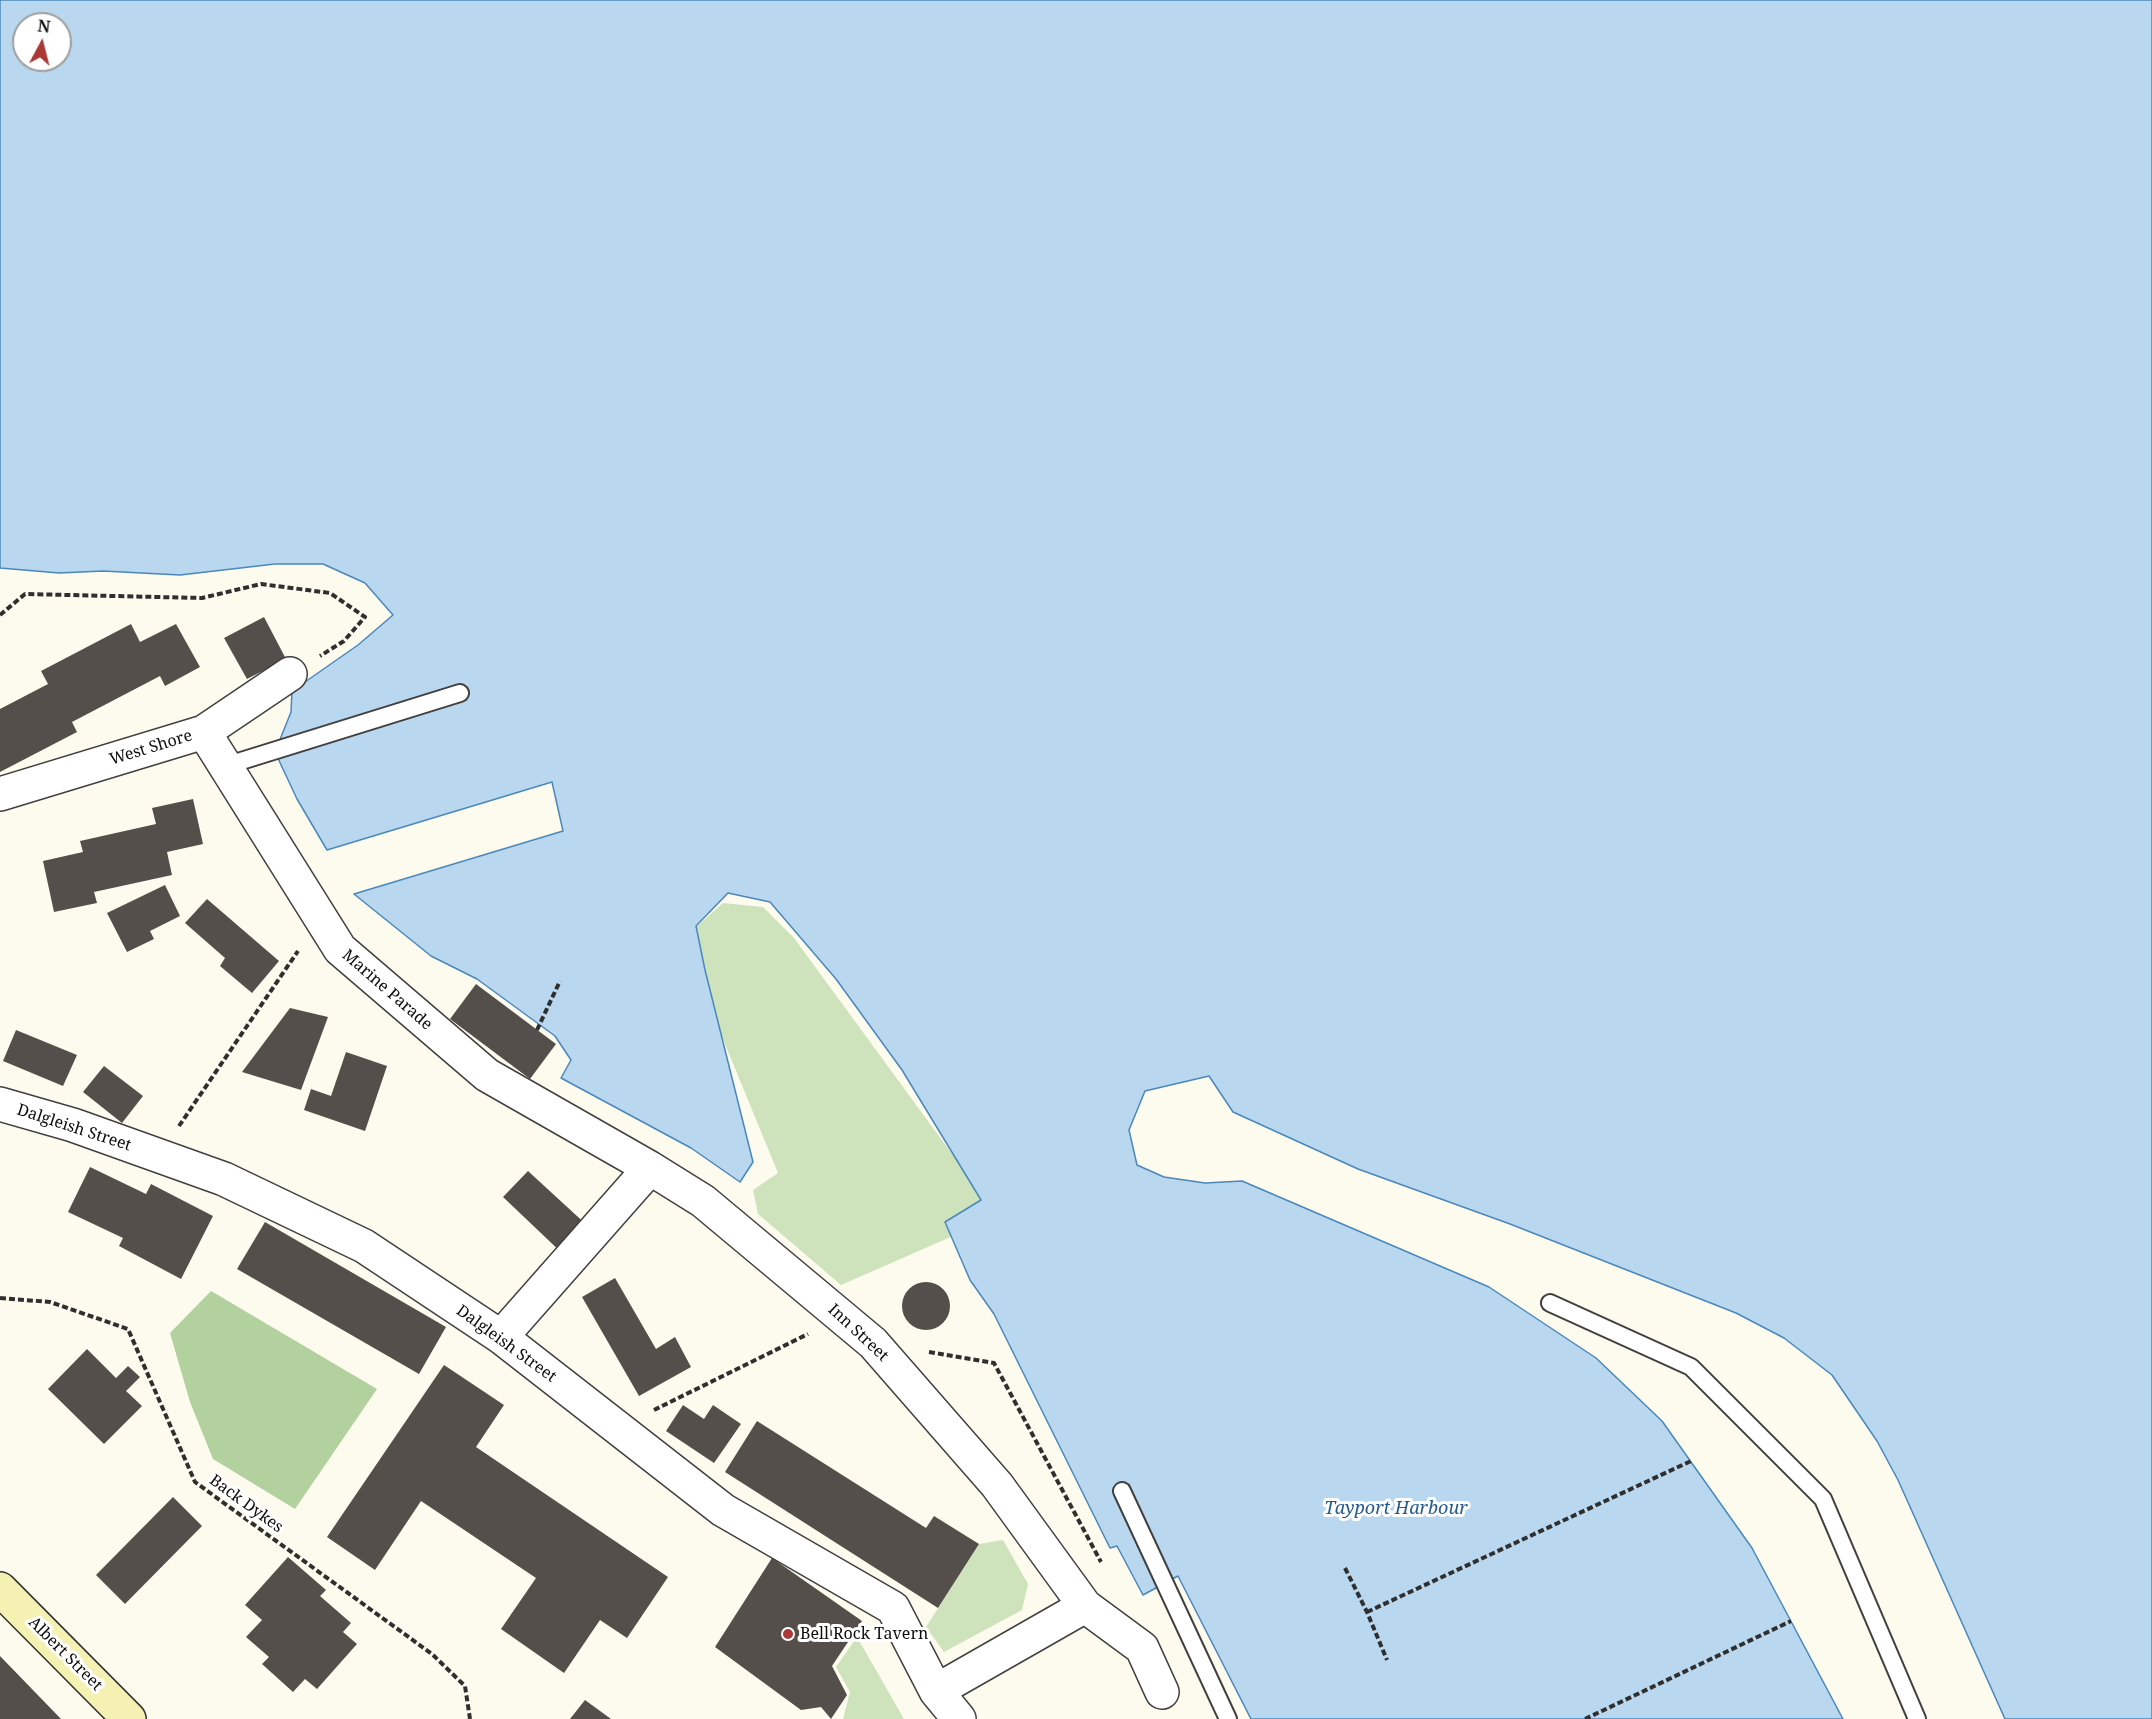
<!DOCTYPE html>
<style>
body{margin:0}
#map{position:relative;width:2152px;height:1719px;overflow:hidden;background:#fdfbee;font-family:"Noto Serif",serif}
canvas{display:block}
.north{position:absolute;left:12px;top:12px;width:60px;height:60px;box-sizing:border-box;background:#fff;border:2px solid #9e9e9e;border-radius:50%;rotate:7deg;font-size:16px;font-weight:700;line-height:24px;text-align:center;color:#0d0d0d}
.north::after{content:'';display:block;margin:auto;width:21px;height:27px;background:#aa3837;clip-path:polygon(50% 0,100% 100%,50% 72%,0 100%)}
</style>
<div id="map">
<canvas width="2152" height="1719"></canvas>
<div class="north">N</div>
</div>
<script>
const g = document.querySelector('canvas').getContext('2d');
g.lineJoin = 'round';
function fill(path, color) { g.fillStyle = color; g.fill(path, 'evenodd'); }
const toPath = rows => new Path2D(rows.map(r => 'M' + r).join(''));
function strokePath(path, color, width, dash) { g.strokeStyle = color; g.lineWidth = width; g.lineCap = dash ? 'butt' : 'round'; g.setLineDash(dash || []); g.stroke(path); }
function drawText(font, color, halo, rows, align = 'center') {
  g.font = font + ' "Noto Serif",serif'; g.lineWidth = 6; g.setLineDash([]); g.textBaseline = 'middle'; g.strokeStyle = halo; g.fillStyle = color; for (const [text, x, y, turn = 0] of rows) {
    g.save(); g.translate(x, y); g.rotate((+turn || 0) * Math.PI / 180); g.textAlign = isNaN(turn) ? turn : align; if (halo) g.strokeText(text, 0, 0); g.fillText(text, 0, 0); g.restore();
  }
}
fill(toPath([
 [723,903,763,907,794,938,996,1214,953,1236,841,1285,758,1214,753,1190,778,1173,688,954,696,927],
 [1003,1540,1028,1584,1022,1610,944,1652,926,1627,979,1544],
 [857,1637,904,1719,843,1719,850,1692,836,1667]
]), '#cee3bc');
fill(toPath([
 [211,1291,377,1389,295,1509,213,1459,190,1402,170,1333]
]), '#b2d19e');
const water = toPath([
 [0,0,2152,0,2152,1719,2005,1719,1898,1480,1877,1441,1832,1375,1784,1338,1736,1313,1510,1224,1358,1169,1233,1112,1209,1076,1145,1091,1129,1130,1137,1165,1164,1177,1205,1183,1242,1181,1489,1287,1596,1358,1662,1421,1752,1548,1843,1719,1251,1719,1178,1576,1143,1595,1117,1546,1110,1548,994,1314,970,1280,945,1222,981,1200,902,1070,836,979,770,902,728,893,696,926,705,970,753,1162,740,1182,691,1148,561,1078,571,1060,555,1036,477,979,431,956,354,894,563,831,552,782,327,850,297,799,275,752,291,712,292,691,358,645,393,615,365,583,323,564,275,564,180,575,103,571,59,573,0,568,0,0],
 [24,24,60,24,60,60,24,60,24,24]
]);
fill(water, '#b9d7ee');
strokePath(water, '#4a88bb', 1.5);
fill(toPath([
 [264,617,286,659,247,679,224,638],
 [131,624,140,642,176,624,200,667,165,686,160,676,72,722,77,732,0,772,0,709,48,684,41,671],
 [193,799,203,844,167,852,172,875,94,892,97,903,54,912,43,861,83,852,80,841,156,824,152,808],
 [165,885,180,916,150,931,154,939,127,952,107,913],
 [207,899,279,961,252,993,220,966,225,958,185,923],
 [476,984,556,1044,530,1079,450,1019],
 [290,1008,328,1017,301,1090,242,1072],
 [16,1030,77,1055,63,1086,3,1061],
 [346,1052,387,1066,365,1131,304,1110,311,1089,331,1096],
 [104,1066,143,1096,122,1123,83,1092],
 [90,1167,146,1194,151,1184,213,1216,181,1279,119,1246,123,1238,68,1212],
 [528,1171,590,1228,564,1255,503,1197],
 [265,1222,446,1327,419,1374,237,1269],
 [615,1278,656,1349,675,1337,691,1367,639,1396,582,1297],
 '902 1306a24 24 0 1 1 48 0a24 24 0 1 1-48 0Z',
 [87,1349,116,1378,128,1366,140,1377,126,1391,142,1406,104,1444,48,1389],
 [444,1365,504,1405,476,1447,668,1577,627,1638,600,1620,564,1673,501,1629,536,1578,421,1501,375,1570,327,1537],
 [683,1405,704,1419,713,1405,741,1424,714,1463,666,1431],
 [757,1421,926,1528,934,1516,979,1544,938,1608,725,1472],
 [173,1497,202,1526,125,1604,96,1575],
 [288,1557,326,1590,320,1596,351,1623,343,1632,357,1644,317,1689,305,1679,293,1692,262,1664,269,1657,246,1637,262,1620,245,1605],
 [772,1558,862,1621,832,1666,847,1695,831,1719,821,1707,801,1710,715,1647],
 [0,1656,61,1719,0,1719],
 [585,1700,611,1719,570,1719]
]), '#544f4a');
const lane = toPath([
 [225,766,460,693],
 [1550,1303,1691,1367,1823,1499,1917,1719],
 [1122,1491,1228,1719]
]);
const street = toPath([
 [204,732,340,949,487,1075,650,1168,703,1201,873,1343,997,1485,1085,1606,1142,1648,1162,1692],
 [0,794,204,732,290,674],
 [0,1104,73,1125,224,1179,364,1246,501,1337,723,1510,893,1608,936,1691,959,1719],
 [501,1337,650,1168],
 [936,1691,1085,1606]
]);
const secondary = toPath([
 [0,1589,129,1719]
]);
strokePath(lane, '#404040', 20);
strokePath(street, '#404040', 36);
strokePath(secondary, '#2f2f2f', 36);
strokePath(toPath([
 [0,615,25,594,202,598,261,584,330,593,365,617,344,641,320,656],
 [537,1030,560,981],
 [179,1126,298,951],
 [0,1298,50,1302,128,1329,195,1482,432,1654,465,1686,470,1719],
 [929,1352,994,1363,1101,1562],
 [654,1410,808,1334],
 [1345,1568,1367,1612,1387,1660],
 [1367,1612,1691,1461],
 [1585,1719,1791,1621]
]), '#2f2f2f', 4, [6, 3]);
strokePath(lane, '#fff', 16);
strokePath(street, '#fff', 33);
strokePath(secondary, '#f4f1b2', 33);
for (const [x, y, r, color] of [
 [788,1634,6,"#aa3837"]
]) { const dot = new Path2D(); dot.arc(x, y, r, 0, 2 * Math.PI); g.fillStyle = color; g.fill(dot); strokePath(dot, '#fff', 2); }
drawText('16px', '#0d0d0d', '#fff', [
 ["West Shore",151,748,-17],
 ["Marine Parade",387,990,41],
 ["Dalgleish Street",74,1128,18],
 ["Inn Street",858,1333,43],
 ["Dalgleish Street",506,1344,36],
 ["Back Dykes",246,1504,36],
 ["Albert Street",65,1654,45]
]);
drawText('16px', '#0d0d0d', '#fff', [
 ["Bell Rock Tavern",800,1634]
], 'left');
drawText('italic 18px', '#265b8e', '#fff', [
 ["Tayport Harbour",1396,1509]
]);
</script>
